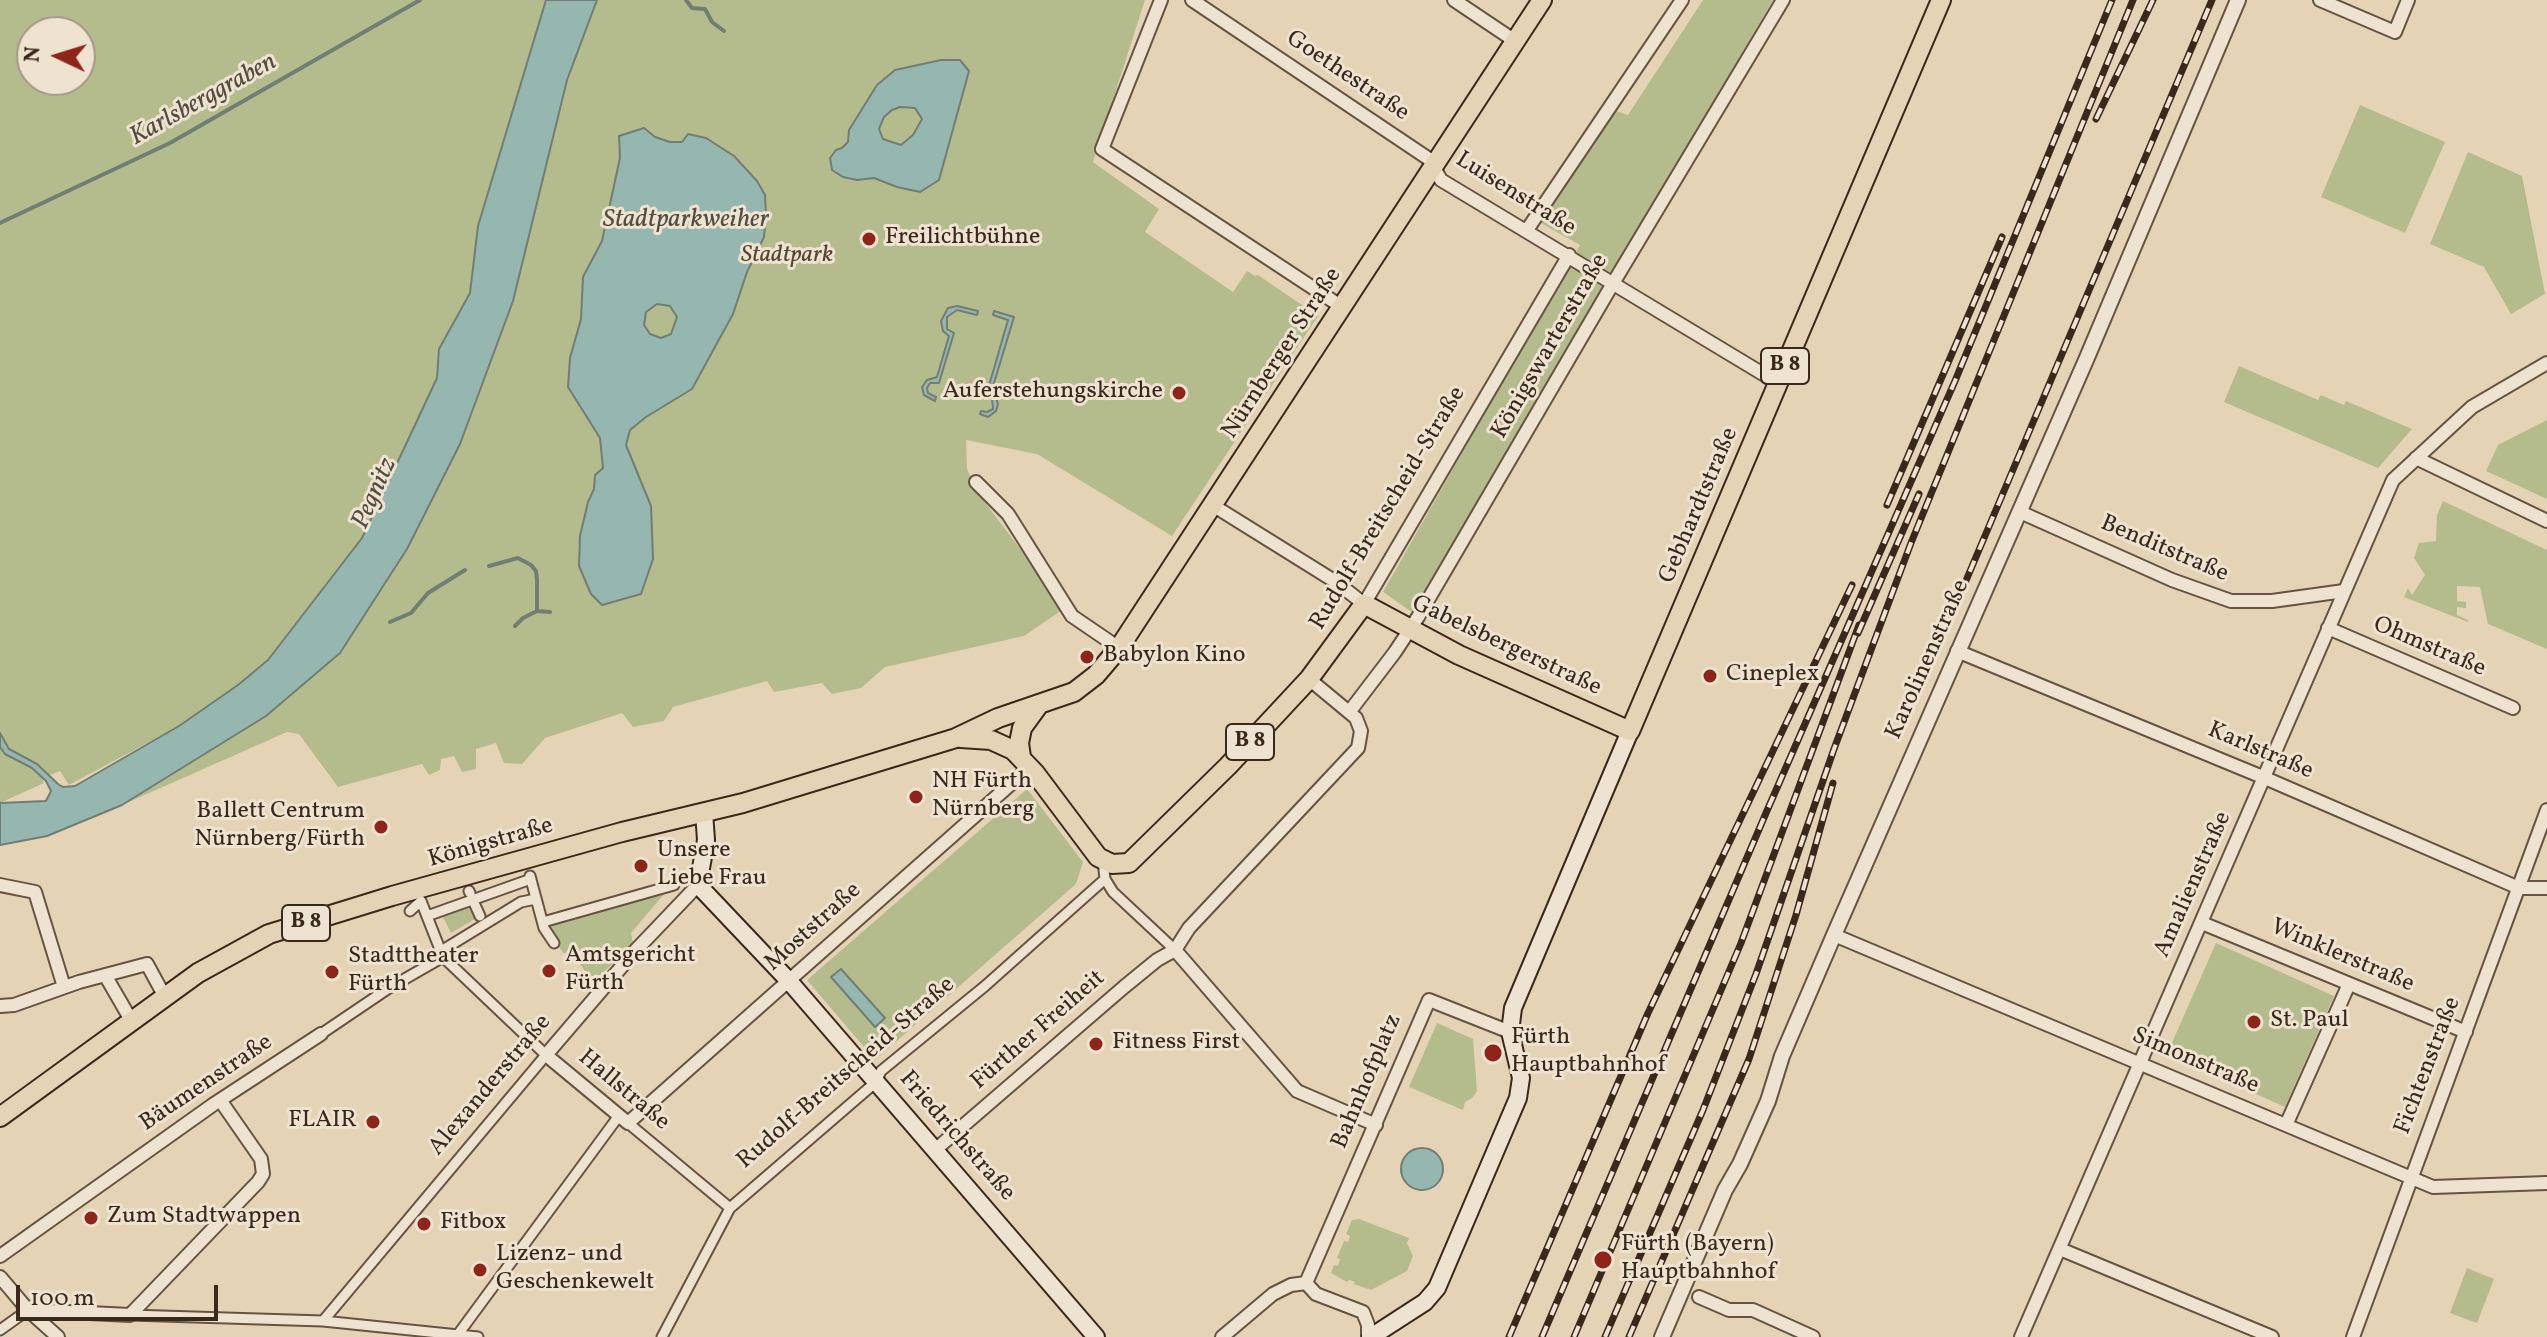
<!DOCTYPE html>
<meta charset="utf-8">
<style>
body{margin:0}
#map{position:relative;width:2547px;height:1337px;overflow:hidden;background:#e5d3b6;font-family:Vollkorn,serif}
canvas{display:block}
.north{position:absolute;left:16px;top:16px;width:80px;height:80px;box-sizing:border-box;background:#eee2d0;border:2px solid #a69888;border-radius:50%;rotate:274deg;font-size:22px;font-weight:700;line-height:32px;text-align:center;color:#3b281c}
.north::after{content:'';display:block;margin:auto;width:28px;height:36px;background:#8f2418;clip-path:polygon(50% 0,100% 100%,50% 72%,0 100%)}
.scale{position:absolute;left:16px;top:1285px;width:202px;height:36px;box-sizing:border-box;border:4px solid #3b281c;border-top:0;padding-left:10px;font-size:24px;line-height:28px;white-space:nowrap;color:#3b281c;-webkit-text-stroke:6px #eee2d0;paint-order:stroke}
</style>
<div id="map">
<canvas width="2547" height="1337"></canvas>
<div class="north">N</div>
<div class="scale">100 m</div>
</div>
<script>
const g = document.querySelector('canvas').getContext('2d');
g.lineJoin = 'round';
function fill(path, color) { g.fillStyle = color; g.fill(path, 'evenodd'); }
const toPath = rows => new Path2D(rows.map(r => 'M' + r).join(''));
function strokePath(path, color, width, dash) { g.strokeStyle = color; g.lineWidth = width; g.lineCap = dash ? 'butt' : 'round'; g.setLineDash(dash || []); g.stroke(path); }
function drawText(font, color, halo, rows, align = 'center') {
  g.font = font + ' Vollkorn,serif'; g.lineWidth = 6; g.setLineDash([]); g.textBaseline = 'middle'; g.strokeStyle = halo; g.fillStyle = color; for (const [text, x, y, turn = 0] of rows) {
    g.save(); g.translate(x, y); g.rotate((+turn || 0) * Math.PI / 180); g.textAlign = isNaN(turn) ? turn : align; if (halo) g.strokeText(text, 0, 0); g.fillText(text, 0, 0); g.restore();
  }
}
fill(toPath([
 [0,0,546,0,478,226,470,293,439,349,437,378,362,538,268,660,238,685,179,726,69,785,60,771,42,778,44,783,0,803],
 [32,32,80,32,80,80,32,80],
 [597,0,1145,0,1093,162,1159,209,1145,232,1233,292,1247,271,1255,276,1258,275,1318,316,1172,536,1037,454,966,440,967,469,980,496,1065,608,1024,636,885,667,861,688,832,694,822,683,774,692,767,681,673,707,664,721,633,727,622,713,545,738,522,764,504,763,496,743,476,749,476,769,462,772,454,756,441,759,440,770,429,775,422,764,338,787,299,734,287,732,122,805,266,716,340,653,407,549,460,444,513,301,567,80],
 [1703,0,1773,0,1413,613,1383,592,1580,245,1539,222,1613,110,1628,115],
 [2360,105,2445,142,2405,233,2321,197],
 [2468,152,2522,176,2545,294,2511,314,2484,267,2430,244],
 [2239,366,2318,400,2321,395,2344,405,2346,401,2412,429,2378,468,2224,402],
 [2547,420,2547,499,2486,471,2498,445],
 [2443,501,2547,550,2547,649,2488,624,2480,587,2457,586,2457,601,2466,602,2466,608,2457,607,2457,615,2468,620,2468,622,2404,597,2408,588,2412,595,2425,575,2414,558,2419,543,2436,541,2437,515],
 [1027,789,1083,862,1076,884,875,1060,807,980],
 [665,893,631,933,633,943,593,983,572,952,563,953,547,927],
 [468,907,475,919,451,933,443,917],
 [2216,943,2334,996,2285,1107,2167,1054],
 [1437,1023,1473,1039,1477,1091,1472,1098,1465,1102,1463,1110,1409,1087],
 [1359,1219,1409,1238,1407,1243,1413,1256,1407,1271,1371,1290,1354,1284,1355,1282,1349,1280,1347,1282,1331,1273,1334,1265,1338,1266,1340,1259,1337,1258,1344,1241,1348,1242,1350,1236,1346,1234,1352,1220],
 [2467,1268,2494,1279,2477,1323,2450,1313]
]), '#b4bc8e');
const water = toPath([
 [546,0,597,0,567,80,513,301,460,444,407,549,340,653,266,716,122,805,47,836,0,845,0,803,46,801,51,791,46,781,32,768,5,754,0,747,0,733,9,749,37,764,58,784,63,787,75,786,179,726,238,685,268,660,362,538,437,378,439,349,470,293,478,226,546,0],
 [941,60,960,60,969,71,939,180,920,192,897,187,874,178,857,180,843,177,832,170,830,158,836,150,842,148,848,142,849,130,877,85,895,70,941,60],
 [900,107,915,108,922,119,913,135,901,145,883,139,879,129,884,117,892,110,900,107],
 [644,128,655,137,670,142,682,142,688,134,706,138,734,156,757,181,765,195,766,216,764,237,747,272,733,314,692,389,646,417,630,430,626,445,651,506,653,559,641,594,602,605,591,594,579,566,580,536,588,502,594,489,595,475,603,468,600,438,568,387,570,358,581,319,583,277,602,241,620,158,619,136,644,128],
 [657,304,670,306,677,317,671,334,661,338,650,334,644,325,646,312,657,304],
 [957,306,978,311,977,315,957,310,947,317,947,329,954,333,939,383,930,383,927,388,928,393,936,397,935,401,924,395,922,387,927,380,937,377,949,336,943,331,941,321,948,308,957,306],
 [994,311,1014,317,991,393,995,394,998,404,996,411,988,417,980,414,981,411,987,412,993,409,992,398,986,396,1008,320,993,315,994,311],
 [841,969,885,1018,875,1027,831,977,841,969],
 '1401 1169a21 21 0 1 1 42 0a21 21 0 1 1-42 0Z'
]);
fill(water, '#96b7af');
strokePath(water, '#727e74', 2);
strokePath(toPath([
 [686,0,692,8,705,9,712,22,724,31],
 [0,223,170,143,420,0],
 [489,566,518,558,531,565,536,571,537,580,537,611,550,612],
 [390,622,411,613,428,593,465,570],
 [515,626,523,618,537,611]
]), '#727e74', 4);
const pedestrian = toPath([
 [1103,861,1105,879,1113,892,1175,950],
 [530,876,544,928,554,943],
 [469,891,470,893],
 [475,905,480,916],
 [427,916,531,879],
 [543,922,674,885],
 [441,951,521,902,536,899],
 [321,1034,389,988,443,957],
 [628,1123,730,1208],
 [130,1315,323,1321,478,1337],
 [323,1321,546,1055,443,957,421,901,410,911],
 [0,1330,28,1310],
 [459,1333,618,1117],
 [662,1337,730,1208,876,1082,881,1071,985,986,1105,879]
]);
const minor = toPath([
 [1161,0,1102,149,1342,307],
 [1192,0,1429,159,1441,180,1778,383],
 [1454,0,1515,41],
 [2320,0,2395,32,2408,0],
 [1527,230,1682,0],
 [2416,458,2547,521],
 [976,482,1008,514,1072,616,1119,648],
 [1214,506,1336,582,1364,604,1569,255],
 [2020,512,2172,580,2231,601,2272,601,2344,591],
 [2328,628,2513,708],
 [1957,651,2265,778,2519,888,2547,888],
 [1350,711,1395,652,1418,617,1612,285,1783,0],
 [0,885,35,892,64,987],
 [698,885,635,951,546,1055,628,1123,1030,767],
 [2202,923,2466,1032],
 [1834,935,2433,1187,2547,1183],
 [1175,950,1189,928,1358,748,1361,731,1356,718,1309,679],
 [1175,950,1297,1091,1376,1125],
 [105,975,131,1020],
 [0,1006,14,1005,79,982,147,964,165,997],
 [2286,1125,2349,984],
 [935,1150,1124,987,1157,960,1175,950],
 [2060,1249,2272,1337],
 [0,1256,214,1104,321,1034],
 [0,1277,28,1310,58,1337],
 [1306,1283,1429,1000,1510,1032],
 [1306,1283,1316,1294,1363,1312,1368,1325,1368,1337],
 [1699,1297,1729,1310,1753,1310,1813,1337],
 [28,1310,130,1315,258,1182,263,1174,261,1159,220,1100],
 [1222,1337,1273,1294,1291,1285,1306,1283],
 [2021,1337,2393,480,2472,407,2547,363],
 [2353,1337,2547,810]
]);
const tertiary = toPath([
 [1662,1337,1725,1190,1740,1164,1768,1101,1782,1056,1834,935,2086,360,2238,0]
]);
const secondary = toPath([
 [704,812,706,840,698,885,789,981,1096,1337],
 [1371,1337,1425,1302,1437,1288,1518,1098,1521,1078,1510,1032,1513,1008,1630,731]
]);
const primary = toPath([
 [961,738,991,740,1013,750,1035,773,1098,857,1112,864,1129,863,1228,766,1309,679,1364,604,1459,655,1630,731,1941,0],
 [1021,757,1019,743,1022,728,1038,706],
 [0,1117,198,973,269,934,392,896,622,832,743,803,956,738,998,718,1074,692,1096,675,1119,648,1542,0]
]);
strokePath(pedestrian, '#665342', 13);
strokePath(minor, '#665342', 16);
strokePath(tertiary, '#665342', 18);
strokePath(secondary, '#3b281c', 20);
strokePath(primary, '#3b281c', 22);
strokePath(pedestrian, '#eee2d0', 9);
strokePath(minor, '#eee2d0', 12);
strokePath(tertiary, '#eee2d0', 14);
strokePath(secondary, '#eee2d0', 16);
strokePath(primary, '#e5d3b6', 18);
const rail = toPath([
 [2096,119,2153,0],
 [1887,505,2002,237],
 [1951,616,2212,0],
 [1858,633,1919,494],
 [1509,1337,1648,1013,1852,585],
 [1542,1337,1766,813,1955,381,2112,0],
 [1574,1337,1741,943,1859,625],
 [1605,1337,1703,1110,1756,974,1834,749,1911,543,2133,0],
 [1629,1337,1749,1059,1796,915,1833,783]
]);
strokePath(rail, '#3b281c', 7);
strokePath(rail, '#eee2d0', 4, [12]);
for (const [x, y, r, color] of [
 [869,239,8,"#8f2418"],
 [1179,393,8,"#8f2418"],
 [1087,657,8,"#8f2418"],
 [1710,676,8,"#8f2418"],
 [916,797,8,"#8f2418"],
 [381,827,8,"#8f2418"],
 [641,866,8,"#8f2418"],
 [549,971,8,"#8f2418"],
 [332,972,8,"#8f2418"],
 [2254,1022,8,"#8f2418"],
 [1096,1044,8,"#8f2418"],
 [1493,1053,10,"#8f2418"],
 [373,1122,8,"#8f2418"],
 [91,1218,8,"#8f2418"],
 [424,1224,8,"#8f2418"],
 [1603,1260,10,"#8f2418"],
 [480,1270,8,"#8f2418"]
]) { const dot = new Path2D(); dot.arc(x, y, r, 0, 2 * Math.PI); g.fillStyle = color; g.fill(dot); strokePath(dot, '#eee2d0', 3); }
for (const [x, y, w] of [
 [1785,366,48],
 [1250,742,48],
 [306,923,48]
]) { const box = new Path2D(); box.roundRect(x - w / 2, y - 18, w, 36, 6); g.fillStyle = '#eee2d0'; g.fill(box); strokePath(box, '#3b281c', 2); }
drawText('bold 22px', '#3b281c', null, [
 ["B 8",1785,366],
 ["B 8",1250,742],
 ["B 8",306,923]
]);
drawText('24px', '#3b281c', '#eee2d0', [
 ["Goethestraße",1347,77,34],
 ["Luisenstraße",1515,195,32],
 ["Königswarterstraße",1551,347,-60],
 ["Nürnberger Straße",1283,354,-57],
 ["Gebhardtstraße",1700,506,-67],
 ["Rudolf-Breitscheid-Straße",1389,509,-59],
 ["Benditstraße",2164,550,23],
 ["Gabelsbergerstraße",1506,647,25],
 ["Ohmstraße",2429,648,23],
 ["Karolinenstraße",1929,660,-66],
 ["Karlstraße",2260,752,23],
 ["Königstraße",491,844,-16],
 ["Amalienstraße",2194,885,-66],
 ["Moststraße",814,928,-42],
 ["Winklerstraße",2342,957,23],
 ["Fürther Freiheit",1039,1031,-41],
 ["Simonstraße",2195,1062,23],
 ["Fichtenstraße",2429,1066,-69],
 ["Rudolf-Breitscheid-Straße",847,1074,-41],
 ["Bahnhofplatz",1368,1082,-67],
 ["Bäumenstraße",207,1084,-34],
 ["Alexanderstraße",491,1086,-50],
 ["Hallstraße",623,1091,40],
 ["Friedrichstraße",956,1137,49]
]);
drawText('24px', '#3b281c', '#eee2d0', [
 ["Freilichtbühne",885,239],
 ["Auferstehungskirche",1163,393,"right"],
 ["Babylon Kino",1103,657],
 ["Cineplex",1726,676],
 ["NH Fürth",932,783],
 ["Nürnberg",932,811],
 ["Ballett Centrum",365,813,"right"],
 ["Nürnberg/Fürth",365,841,"right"],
 ["Unsere",657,852],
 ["Liebe Frau",657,880],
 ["Amtsgericht",565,957],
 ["Fürth",565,985],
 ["Stadttheater",348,958],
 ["Fürth",348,986],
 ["St. Paul",2270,1022],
 ["Fürth",1511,1039],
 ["Hauptbahnhof",1511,1067],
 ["Fitness First",1112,1044],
 ["FLAIR",357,1122,"right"],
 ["Zum Stadtwappen",107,1218],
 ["Fitbox",440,1224],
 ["Fürth (Bayern)",1621,1246],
 ["Hauptbahnhof",1621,1274],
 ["Lizenz- und",496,1256],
 ["Geschenkewelt",496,1284]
], 'left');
drawText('italic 24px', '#534633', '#eee2d0', [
 ["Stadtpark",787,257]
]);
drawText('italic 26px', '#524c41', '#eee2d0', [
 ["Karlsberggraben",204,101,-29],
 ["Stadtparkweiher",686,221],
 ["Pegnitz",376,494,-66]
]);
</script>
